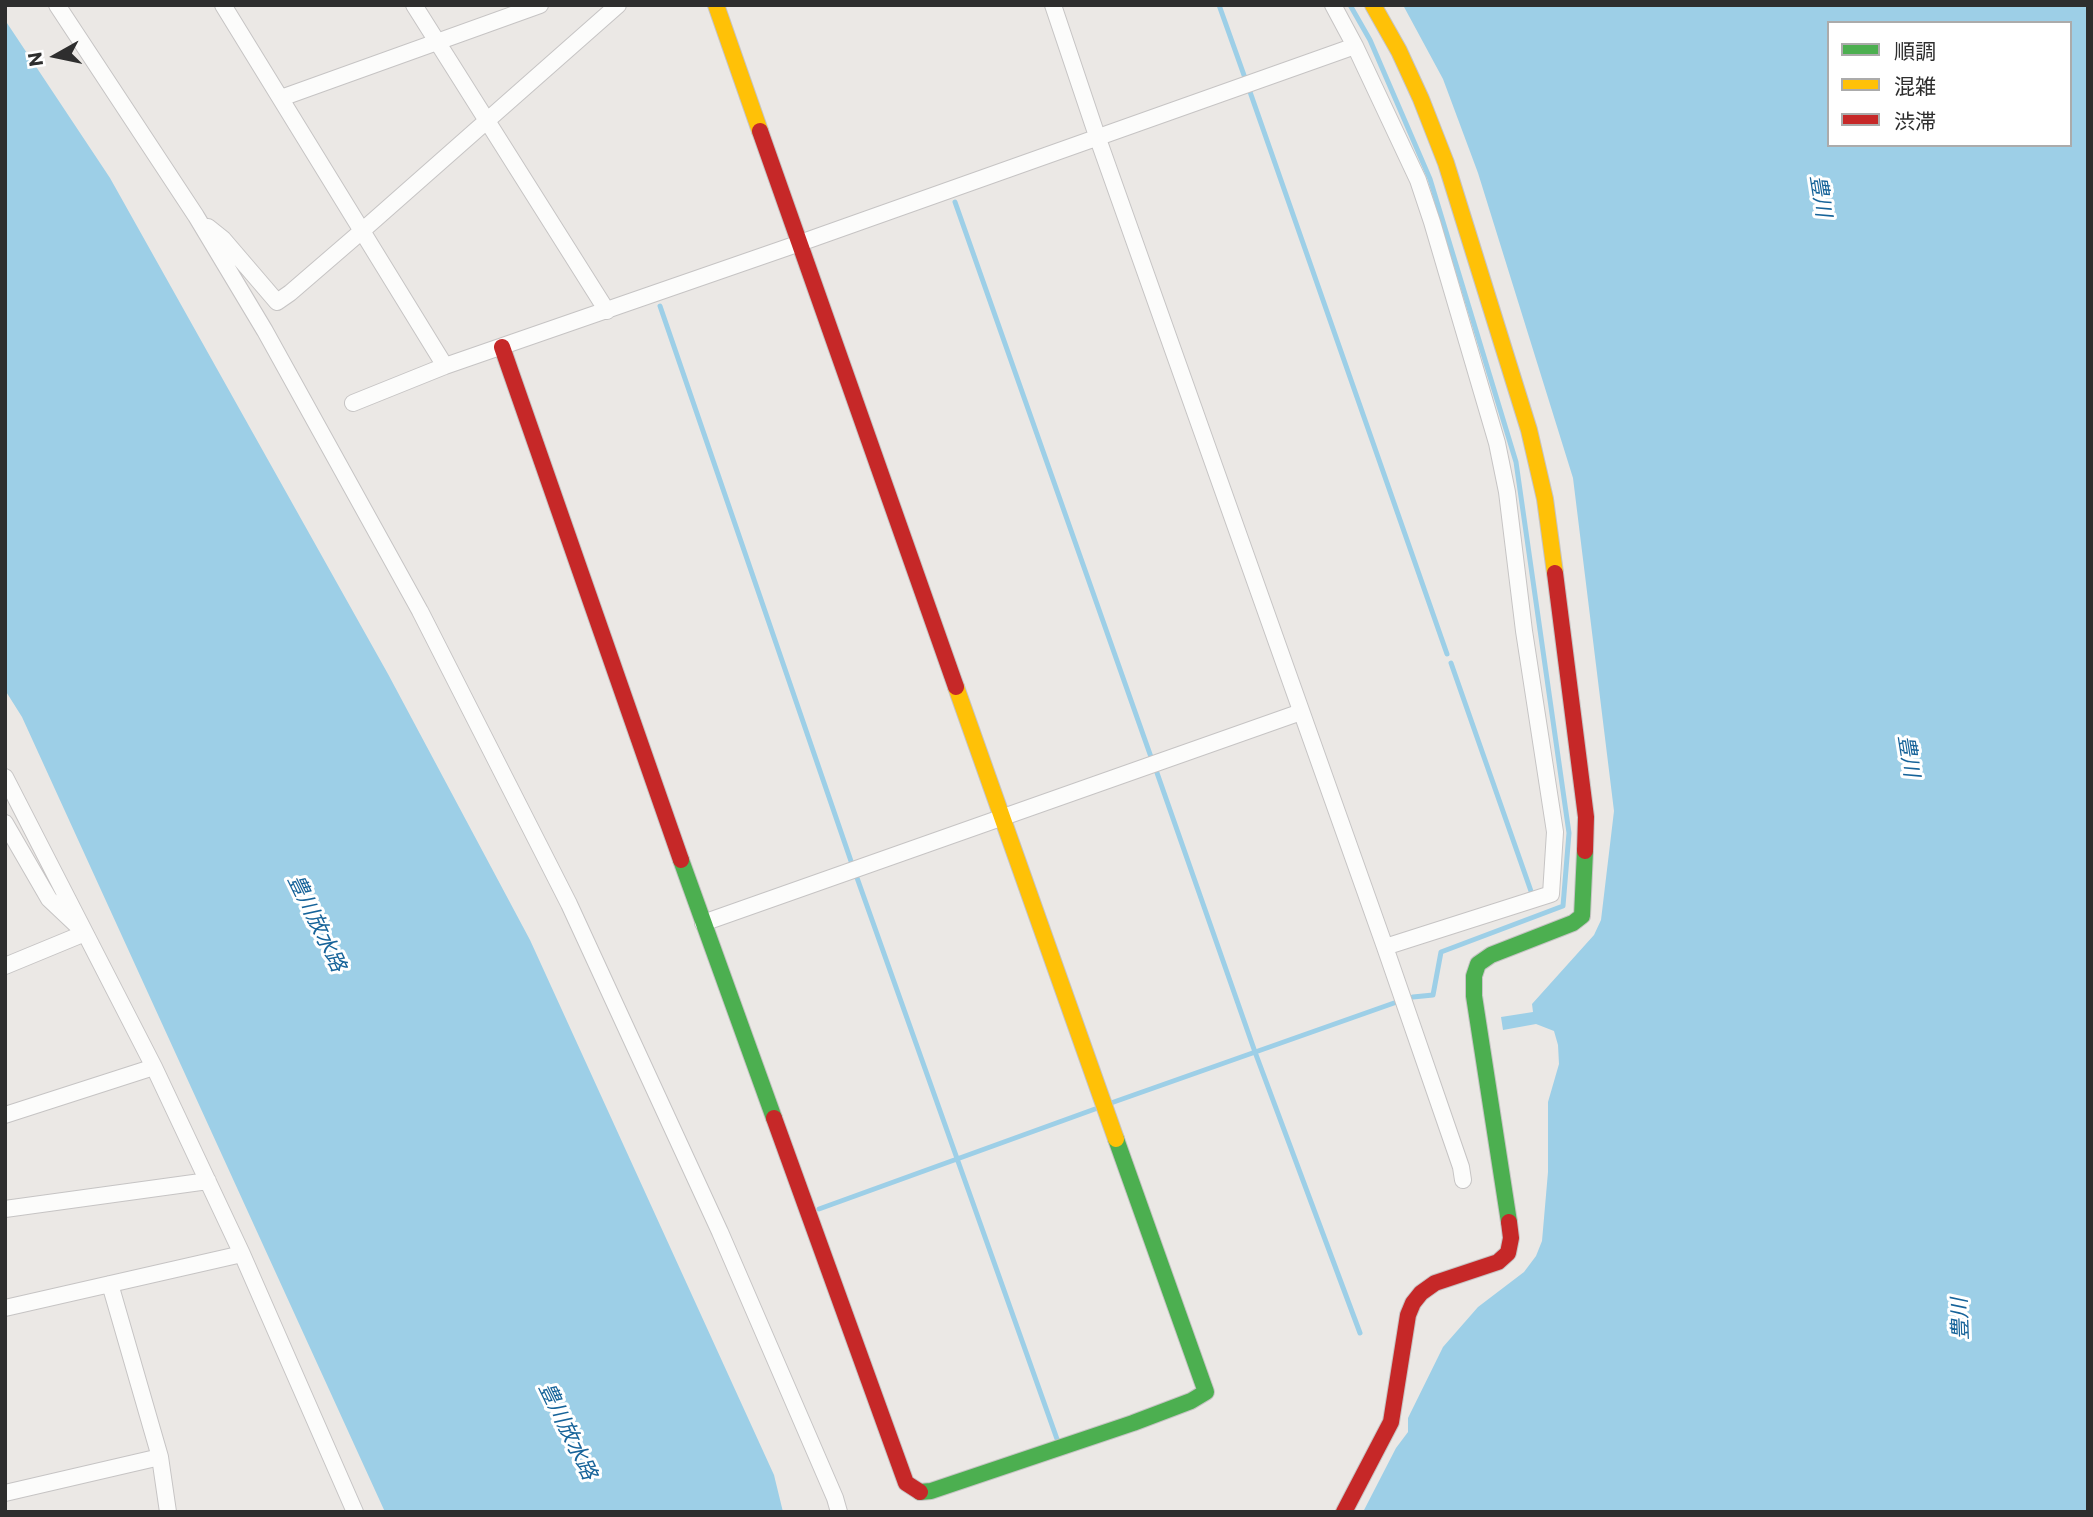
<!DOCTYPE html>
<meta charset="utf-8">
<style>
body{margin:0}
#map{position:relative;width:2093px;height:1517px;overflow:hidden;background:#ebe8e5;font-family:Commissioner,"Noto Sans JP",sans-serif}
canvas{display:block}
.frame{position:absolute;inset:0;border:7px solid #2e2e2e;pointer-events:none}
.legend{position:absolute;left:1827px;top:21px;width:245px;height:126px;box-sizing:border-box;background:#fff;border:2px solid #ababab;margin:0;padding:9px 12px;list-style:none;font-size:21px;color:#2e2e2e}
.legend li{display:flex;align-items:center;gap:14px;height:35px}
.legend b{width:35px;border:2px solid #ababab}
.north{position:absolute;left:21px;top:21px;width:70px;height:70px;-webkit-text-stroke:5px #fff;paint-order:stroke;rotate:261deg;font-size:19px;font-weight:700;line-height:28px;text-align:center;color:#2e2e2e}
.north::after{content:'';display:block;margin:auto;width:24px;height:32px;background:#2e2e2e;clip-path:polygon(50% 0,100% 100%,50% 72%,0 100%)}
</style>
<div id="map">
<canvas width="2093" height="1517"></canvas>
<div class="frame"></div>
<ul class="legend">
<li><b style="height:9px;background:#4caf50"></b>順調</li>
<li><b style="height:9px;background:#ffc107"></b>混雑</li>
<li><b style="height:9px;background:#c62828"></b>渋滞</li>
</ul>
<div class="north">N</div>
</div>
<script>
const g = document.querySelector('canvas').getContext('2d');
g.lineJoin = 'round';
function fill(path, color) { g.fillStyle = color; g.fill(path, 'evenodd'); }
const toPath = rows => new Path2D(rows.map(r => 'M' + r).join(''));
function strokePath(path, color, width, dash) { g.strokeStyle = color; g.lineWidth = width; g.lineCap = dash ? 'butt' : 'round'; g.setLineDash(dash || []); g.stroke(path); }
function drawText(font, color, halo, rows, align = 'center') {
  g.font = font + ' Commissioner,"Noto Sans JP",sans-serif'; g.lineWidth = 6; g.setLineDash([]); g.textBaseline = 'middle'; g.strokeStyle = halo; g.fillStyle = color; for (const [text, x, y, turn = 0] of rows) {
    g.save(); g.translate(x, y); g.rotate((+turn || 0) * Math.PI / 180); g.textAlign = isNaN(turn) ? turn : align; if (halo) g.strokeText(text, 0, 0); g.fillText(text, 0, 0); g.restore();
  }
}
fill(toPath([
 [1403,5,2088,5,2088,1512,1363,1512,1396,1448,1408,1432,1408,1418,1443,1347,1478,1307,1524,1272,1536,1256,1542,1241,1548,1172,1548,1102,1559,1064,1558,1045,1554,1031,1536,1024,1503,1030,1501,1017,1533,1012,1532,1004,1594,935,1601,920,1614,811,1573,478,1478,173,1443,79],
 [1829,23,2070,23,2070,145,1829,145],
 [5,20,110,178,388,674,530,940,774,1475,783,1512,385,1512,22,717,5,690]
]), '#9dcfe7');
strokePath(toPath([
 [1219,5,1245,78],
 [1350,5,1370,40,1430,179,1516,462,1569,833,1563,906,1441,952,1433,995,1413,997],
 [1249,89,1447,654],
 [955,202,1151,757],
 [660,306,852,864],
 [1451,663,1532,894],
 [1156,770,1255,1052,1360,1333],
 [856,875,1057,1439],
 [1111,1103,1394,1003],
 [819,1209,1095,1109]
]), '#9dcfe7', 5);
const street = toPath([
 [57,5,196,216,265,331,420,611,569,904,720,1232,835,1498,839,1512],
 [223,5,445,366],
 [414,5,607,311],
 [1053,5,1097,136,1385,947,1461,1167,1463,1180],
 [1333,5,1355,46,1418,180,1432,222,1497,443,1507,492,1524,631,1555,832,1551,894,1385,947],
 [281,98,540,5],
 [208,227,223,239,277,302,290,293,363,230,618,5],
 [353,403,445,366,800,243,1355,46],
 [5,777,154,1067,242,1254,355,1512],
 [5,823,49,899,85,933,5,966],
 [703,923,1301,712],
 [5,1115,154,1067],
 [5,1209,208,1181],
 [110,1284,160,1457,168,1512],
 [5,1308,242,1254],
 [5,1493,160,1457]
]);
const fast = toPath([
 [681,860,774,1118],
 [1509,1222,1474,996,1474,976,1478,964,1491,955,1573,923,1582,916,1585,851],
 [920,1492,931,1491,1133,1423,1191,1401,1206,1392,1116,1139]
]);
const slow = toPath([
 [716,5,760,131],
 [1373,5,1399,51,1421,99,1446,163,1529,430,1545,499,1555,573],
 [956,687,1116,1139]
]);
const jam = toPath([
 [760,131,956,687],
 [502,347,681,860],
 [1555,573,1586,817,1585,851],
 [774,1118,906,1483,920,1492],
 [1344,1512,1391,1422,1408,1315,1413,1303,1421,1293,1435,1283,1498,1262,1508,1253,1511,1238,1509,1222]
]);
strokePath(street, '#c6c4c4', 18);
strokePath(fast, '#c6c4c4', 18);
strokePath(slow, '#c6c4c4', 18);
strokePath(jam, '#c6c4c4', 18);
strokePath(street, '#fcfcfb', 16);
strokePath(fast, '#4caf50', 16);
strokePath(slow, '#ffc107', 16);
strokePath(jam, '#c62828', 16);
drawText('italic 21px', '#166399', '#fff', [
 ["豊川",1821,196,81],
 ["豊川",1909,756,81],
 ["豊川放水路",317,923,64],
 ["豊川",1960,1319,-92],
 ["豊川放水路",568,1431,64]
]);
</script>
